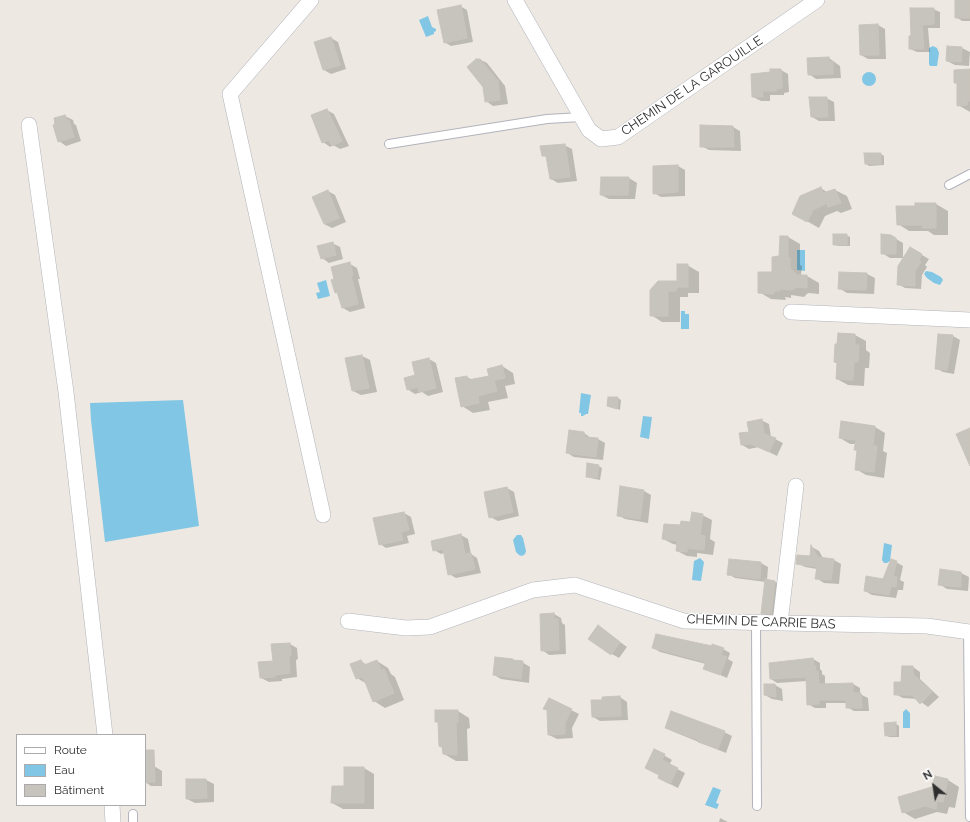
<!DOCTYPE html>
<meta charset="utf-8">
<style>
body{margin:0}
#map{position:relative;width:970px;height:822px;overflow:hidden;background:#ede9e2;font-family:Raleway,sans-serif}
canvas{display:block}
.legend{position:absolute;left:16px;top:734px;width:130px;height:72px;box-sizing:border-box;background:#fff;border:1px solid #ababab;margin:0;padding:5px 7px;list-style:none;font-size:12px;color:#2e2e2e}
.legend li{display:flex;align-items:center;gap:8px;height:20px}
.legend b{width:20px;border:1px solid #ababab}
.north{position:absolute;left:914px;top:766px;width:40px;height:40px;-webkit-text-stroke:3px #fff;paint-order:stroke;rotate:330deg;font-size:11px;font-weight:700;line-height:16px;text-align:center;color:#2e2e2e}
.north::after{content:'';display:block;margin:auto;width:14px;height:18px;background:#2e2e2e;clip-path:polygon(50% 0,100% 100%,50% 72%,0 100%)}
</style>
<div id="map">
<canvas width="970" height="822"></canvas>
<ul class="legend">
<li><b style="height:5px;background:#fff"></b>Route</li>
<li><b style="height:11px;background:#81c6e4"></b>Eau</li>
<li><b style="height:11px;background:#c7c3bd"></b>Bâtiment</li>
</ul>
<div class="north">N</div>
</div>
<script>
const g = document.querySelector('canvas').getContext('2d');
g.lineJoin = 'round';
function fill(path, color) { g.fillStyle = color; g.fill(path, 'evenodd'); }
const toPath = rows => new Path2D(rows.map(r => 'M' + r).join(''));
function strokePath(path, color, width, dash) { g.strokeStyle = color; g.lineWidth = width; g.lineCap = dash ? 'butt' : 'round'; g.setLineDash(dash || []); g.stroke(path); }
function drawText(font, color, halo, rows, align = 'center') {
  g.font = font + ' Raleway,sans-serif'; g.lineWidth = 3; g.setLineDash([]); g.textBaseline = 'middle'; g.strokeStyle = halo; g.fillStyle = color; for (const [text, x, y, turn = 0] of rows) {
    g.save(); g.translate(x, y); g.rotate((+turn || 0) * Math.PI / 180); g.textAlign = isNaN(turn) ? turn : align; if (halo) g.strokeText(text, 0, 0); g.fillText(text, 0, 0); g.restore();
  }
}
fill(toPath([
 [428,16,432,27,436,29,436,31,434,32,434,34,426,37,419,20],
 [933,46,937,48,939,53,937,66,930,66,929,64,929,48],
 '862 79a7 7 0 1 1 14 0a7 7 0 1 1-14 0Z',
 [797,250,805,250,805,271,797,270],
 [926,271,932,272,941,277,943,280,940,285,934,283,927,278,924,274],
 [326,280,330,296,318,299,316,293,320,292,317,283],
 [681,311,685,311,685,314,689,314,689,329,681,329],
 [581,393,591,395,588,414,586,414,583,416,581,416,581,413,579,413],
 [183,400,199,526,105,542,91,420,90,403],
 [643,416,652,417,649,439,640,437],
 [517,535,521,535,523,538,526,551,525,554,522,556,519,555,516,552,513,540],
 [884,543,892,545,890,561,887,563,884,563,882,560],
 [700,558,704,562,701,581,692,580,694,561],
 [906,709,910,713,910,728,903,728,903,712],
 [713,787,721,790,716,803,719,804,717,809,705,805]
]), '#81c6e4');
fill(toPath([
 [956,0,970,0,970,21,962,21,956,17],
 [460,6,467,10,473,42,451,46,444,42],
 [933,9,940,12,940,28,928,28,930,52,917,52,910,49,912,37],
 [878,25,885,29,886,59,868,59,861,55],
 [331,38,338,42,346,69,331,74,324,70],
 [962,48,970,52,969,66,955,65,947,61],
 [829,58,840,66,841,78,816,79,809,74],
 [479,59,487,63,505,86,508,104,493,106,486,101,484,87,468,67],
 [781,70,788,74,789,92,784,93,784,95,770,95,770,101,761,101,753,97,771,73],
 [970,70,970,112,958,105,958,84,955,83],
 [826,98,834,102,835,121,819,121,812,117],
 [327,110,334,114,349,146,340,149,333,145,330,147,323,142],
 [65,116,73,120,74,124,76,125,81,141,66,146,59,141],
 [733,127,740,131,741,151,709,150,701,146],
 [564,145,572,149,577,181,558,183,551,179,548,158,543,155],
 [881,154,884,156,884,165,869,166,866,164],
 [678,166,685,170,685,196,661,197,654,193],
 [602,178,629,178,637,183,635,199,609,199,601,195],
 [821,188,828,193,835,190,847,196,852,209,841,213,837,211,825,216,819,228,805,220],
 [328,191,335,195,346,222,332,228,324,224],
 [936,204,948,211,948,235,934,235,928,231,909,231,898,224,916,207],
 [846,235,850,237,850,246,838,246,834,244],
 [891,236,903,243,903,258,890,258,882,253],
 [788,237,800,244,800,265,802,266,801,276,807,276,819,283,819,294,808,293,804,297,791,295,791,298,785,297,786,300,771,299,759,292,773,273],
 [332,243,340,247,343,259,329,263,322,258],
 [910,248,929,259,925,265,927,267,922,275,921,289,905,288,898,284],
 [350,264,357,268,360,279,358,279,365,308,350,312,343,308,339,294,336,292],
 [687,265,699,272,699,293,688,293,688,297,680,297,680,322,662,322,651,315,651,290,678,282],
 [867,274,875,278,874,294,847,293,839,288],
 [855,335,866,341,866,350,870,353,869,368,865,368,864,386,848,385,837,379],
 [953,336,960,340,954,374,943,372,936,368],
 [362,356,370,360,377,392,361,395,353,391,346,359],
 [429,359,436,363,443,392,428,396,422,392,415,394,407,389],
 [502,366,513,373,515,384,505,386,508,398,488,402,490,410,473,413,462,406,467,377,473,380,490,377],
 [618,398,621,400,620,410,608,405],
 [761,420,769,424,771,437,783,443,777,456,759,447,749,449,742,445,750,433],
 [842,423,875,427,885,433,883,451,887,453,884,478,866,475,856,469,858,451,856,449,856,444,850,444,840,438],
 [584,433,591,438,598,439,605,443,603,460,574,457,567,453],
 [598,466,602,468,600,480,590,478,587,476],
 [507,488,514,492,519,516,498,521,490,517],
 [644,491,651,495,648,523,625,519,618,515],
 [404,513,411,517,415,534,407,536,409,543,386,548,380,544,374,519],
 [702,515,712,520,710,539,715,542,713,555,697,553,697,557,687,556,677,551,678,545,673,544,663,539,681,526,691,523],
 [461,535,468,539,471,554,477,558,481,573,456,578,449,574,445,553,441,554,434,550],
 [812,547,819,551,823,558,834,560,841,564,839,584,824,583,816,578,817,569,805,567,797,563,811,557],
 [730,560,761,563,768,567,767,581,775,582,782,586,778,618,770,617,762,613,766,582,735,578,728,574],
 [896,562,903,566,900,580,904,582,903,590,898,590,896,598,872,595,865,591,884,580],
 [941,570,961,573,969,577,968,591,947,589,939,584],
 [554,614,561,618,562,623,565,625,566,654,549,655,542,650,541,615],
 [605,631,627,647,619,658,612,654],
 [290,644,297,648,298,659,296,660,297,677,282,679,282,681,269,682,261,678],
 [653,648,723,649,730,653,728,659,733,662,727,678,704,668,706,664,660,652],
 [813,659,820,663,820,669,822,671,822,674,825,676,825,684,853,684,860,688,860,694,868,698,869,711,854,711,847,707,847,703,826,703,826,708,815,708,808,704,807,681,777,683,771,679],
 [513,660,516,662,522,662,530,667,529,683,501,679,494,675],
 [361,661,367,665,377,661,388,668,391,674,395,677,404,700,385,708,374,701,367,684,357,678],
 [913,667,920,672,920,679,939,697,928,707,917,699,903,698,895,694],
 [775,685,782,689,783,701,772,699,765,695],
 [620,697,627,702,628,720,600,721,593,717,604,701],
 [571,710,579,714,572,728,573,738,557,739,549,735],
 [458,711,469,718,470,728,467,729,468,761,456,761,444,754,439,723,436,721],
 [895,723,899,726,899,737,889,737,886,735],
 [666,728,724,732,732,736,726,753,674,732],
 [655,750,672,760,669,765,685,773,678,788,666,782,660,775],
 [145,766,154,766,162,771,162,786,151,786,145,782],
 [345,768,364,768,374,774,374,809,343,809,332,803,345,787],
 [206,780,214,784,214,802,195,803,187,799],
 [948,780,959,787,955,808,949,807,947,814,937,812,915,819,903,812,933,788],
 [720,818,728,822,719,822]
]), '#0003');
const building = toPath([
 [955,0,970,0,970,18,955,18,955,0],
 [461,5,467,38,444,43,437,10,461,5],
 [910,8,934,8,934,24,922,25,924,49,909,49,909,36,911,36,910,8],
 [878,24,879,55,860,55,859,25,878,24],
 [331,37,340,65,323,70,314,42,331,37],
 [947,46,962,47,961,62,946,61,947,46],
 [829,57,829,62,833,61,833,74,808,75,807,58,829,57],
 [476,59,480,59,498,81,500,100,485,102,483,87,467,67,476,59],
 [770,69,781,69,782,88,777,89,776,91,762,91,763,97,752,97,751,74,770,72,770,69],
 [970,69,970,101,967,101,967,105,957,106,957,83,954,83,954,70,970,69],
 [809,97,827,97,828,117,811,117,809,97],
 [327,109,342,141,332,146,329,140,322,143,311,115,327,109],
 [65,115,67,120,69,120,74,137,58,142,53,125,55,124,54,118,65,115],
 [700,125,733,126,734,147,700,147,700,125],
 [565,144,570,177,550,179,546,156,542,156,540,146,565,144],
 [864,153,881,153,881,164,865,164,864,153],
 [678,165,678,192,653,194,653,166,678,165],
 [601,177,629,177,628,195,600,195,601,177],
 [821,187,823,193,835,189,841,203,828,207,827,203,813,210,807,222,792,214,800,196,821,187],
 [328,190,339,218,324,224,312,197,328,190],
 [915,203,936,203,936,228,922,228,924,225,897,225,896,206,915,206,915,203],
 [833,234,847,234,847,245,833,245,833,234],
 [881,234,891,235,896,238,896,254,881,254,881,234],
 [780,236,788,236,788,258,790,258,790,268,797,275,807,275,807,288,796,287,792,290,780,289,780,291,774,291,774,294,758,293,758,272,772,272,772,257,779,256,780,236],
 [333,242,336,255,321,259,317,246,333,242],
 [910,247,922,254,919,260,921,262,915,271,915,286,897,285,898,266,910,247],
 [350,262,353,275,351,275,358,304,342,308,337,292,335,293,331,280,334,279,331,267,350,262],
 [677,264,688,264,688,287,677,287,676,291,668,291,668,316,650,316,650,290,658,281,677,281,677,264],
 [839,272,867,273,866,290,838,289,839,272],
 [838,333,855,334,855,345,859,345,858,362,854,362,853,380,836,379,837,363,834,362,835,344,837,344,838,333],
 [938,334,953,335,947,370,935,369,938,334],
 [362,355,369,388,352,391,345,358,362,355],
 [429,358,436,388,419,392,418,387,407,390,404,378,415,375,412,362,429,358],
 [502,365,505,378,494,380,497,391,478,396,479,403,461,407,455,378,467,376,468,380,489,376,487,369,502,365],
 [608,397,618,397,617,409,607,406,608,397],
 [762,419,764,434,776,438,769,452,751,444,741,445,739,433,749,432,747,422,762,419],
 [841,421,875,426,873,446,877,446,874,472,855,470,857,450,854,450,856,440,839,438,841,421],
 [970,428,970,466,956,434,970,428],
 [569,430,584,432,585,437,598,438,596,457,566,453,569,430],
 [587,463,599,465,597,478,586,477,587,463],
 [620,486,644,490,640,519,617,516,620,486],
 [507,487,513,512,489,518,484,492,507,487],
 [404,512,409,530,401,532,403,540,379,545,373,518,404,512],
 [692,512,703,514,700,535,705,536,704,550,687,548,687,552,676,551,677,541,662,539,664,524,680,525,681,521,690,522,692,512],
 [461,534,465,554,471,553,475,569,448,575,443,549,433,551,431,541,461,534],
 [811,545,818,557,834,559,831,580,815,579,817,567,796,564,797,555,810,556,811,545],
 [729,559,761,562,760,579,727,575,729,559],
 [891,559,897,561,893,576,897,577,896,587,891,586,889,595,864,591,866,576,883,579,891,559],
 [940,569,961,572,961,587,938,585,940,569],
 [765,579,775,581,771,614,761,614,765,579],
 [554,613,554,619,558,619,559,650,541,651,540,614,554,613],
 [598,625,620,642,611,655,588,639,598,625],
 [656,634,712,646,712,644,724,648,721,655,727,657,720,675,703,669,706,662,652,648,656,634],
 [290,643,291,655,289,656,290,673,275,675,275,677,260,678,258,662,273,661,271,644,290,643],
 [495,657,513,659,513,660,523,661,521,679,493,675,495,657],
 [813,658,814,666,816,666,815,671,818,671,819,684,853,683,853,693,861,693,862,708,846,708,846,700,819,700,819,704,807,705,806,677,770,679,769,663,813,658],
 [361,660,364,665,377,660,381,670,384,669,394,693,373,702,363,677,356,679,350,664,361,660],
 [902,666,913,666,913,674,932,692,920,704,912,695,894,695,894,682,901,682,902,666],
 [764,684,775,684,776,697,764,695,764,684],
 [620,696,621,716,592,717,591,700,602,700,602,697,620,696],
 [549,698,572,709,565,723,565,734,548,735,547,710,543,709,549,698],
 [435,710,458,710,458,722,456,723,457,755,443,754,442,747,439,746,438,722,435,722,435,710],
 [671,711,725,731,718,749,698,742,699,740,665,728,671,711],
 [896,722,896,735,885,736,884,723,896,722],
 [654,749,665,754,662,760,678,768,670,784,658,778,659,775,645,768,654,749],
 [145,750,154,750,155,782,145,782,145,750],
 [344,767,364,767,364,803,331,803,332,786,344,786,344,767],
 [935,776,948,779,943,802,937,801,936,809,925,806,902,813,898,797,932,787,935,776],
 [186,779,206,779,207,798,186,799,186,779]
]);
fill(building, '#c7c3bd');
strokePath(building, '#c9c5bb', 1);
const service = toPath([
 [389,144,547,119,581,117],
 [949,185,970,174],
 [756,623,757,806],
 [968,631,970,817],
 [133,814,133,822]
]);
const minor = toPath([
 [311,0,230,94,323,515],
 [515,0,589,130,601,139,618,137,817,0],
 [29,125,66,392,105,735],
 [791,312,970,320],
 [348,621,406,628,430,627,533,590,575,585,684,621,927,626,970,632],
 [780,623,796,486],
 [112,805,113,822]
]);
strokePath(service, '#b2b3bc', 10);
strokePath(minor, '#b2b3bc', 16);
strokePath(service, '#fff', 8);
strokePath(minor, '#fff', 15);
drawText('13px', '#2e2e2e', '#fff', [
 ["CHEMIN DE LA GAROUILLE",692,86,-34],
 ["CHEMIN DE CARRIE BAS",761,622,2]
]);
</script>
